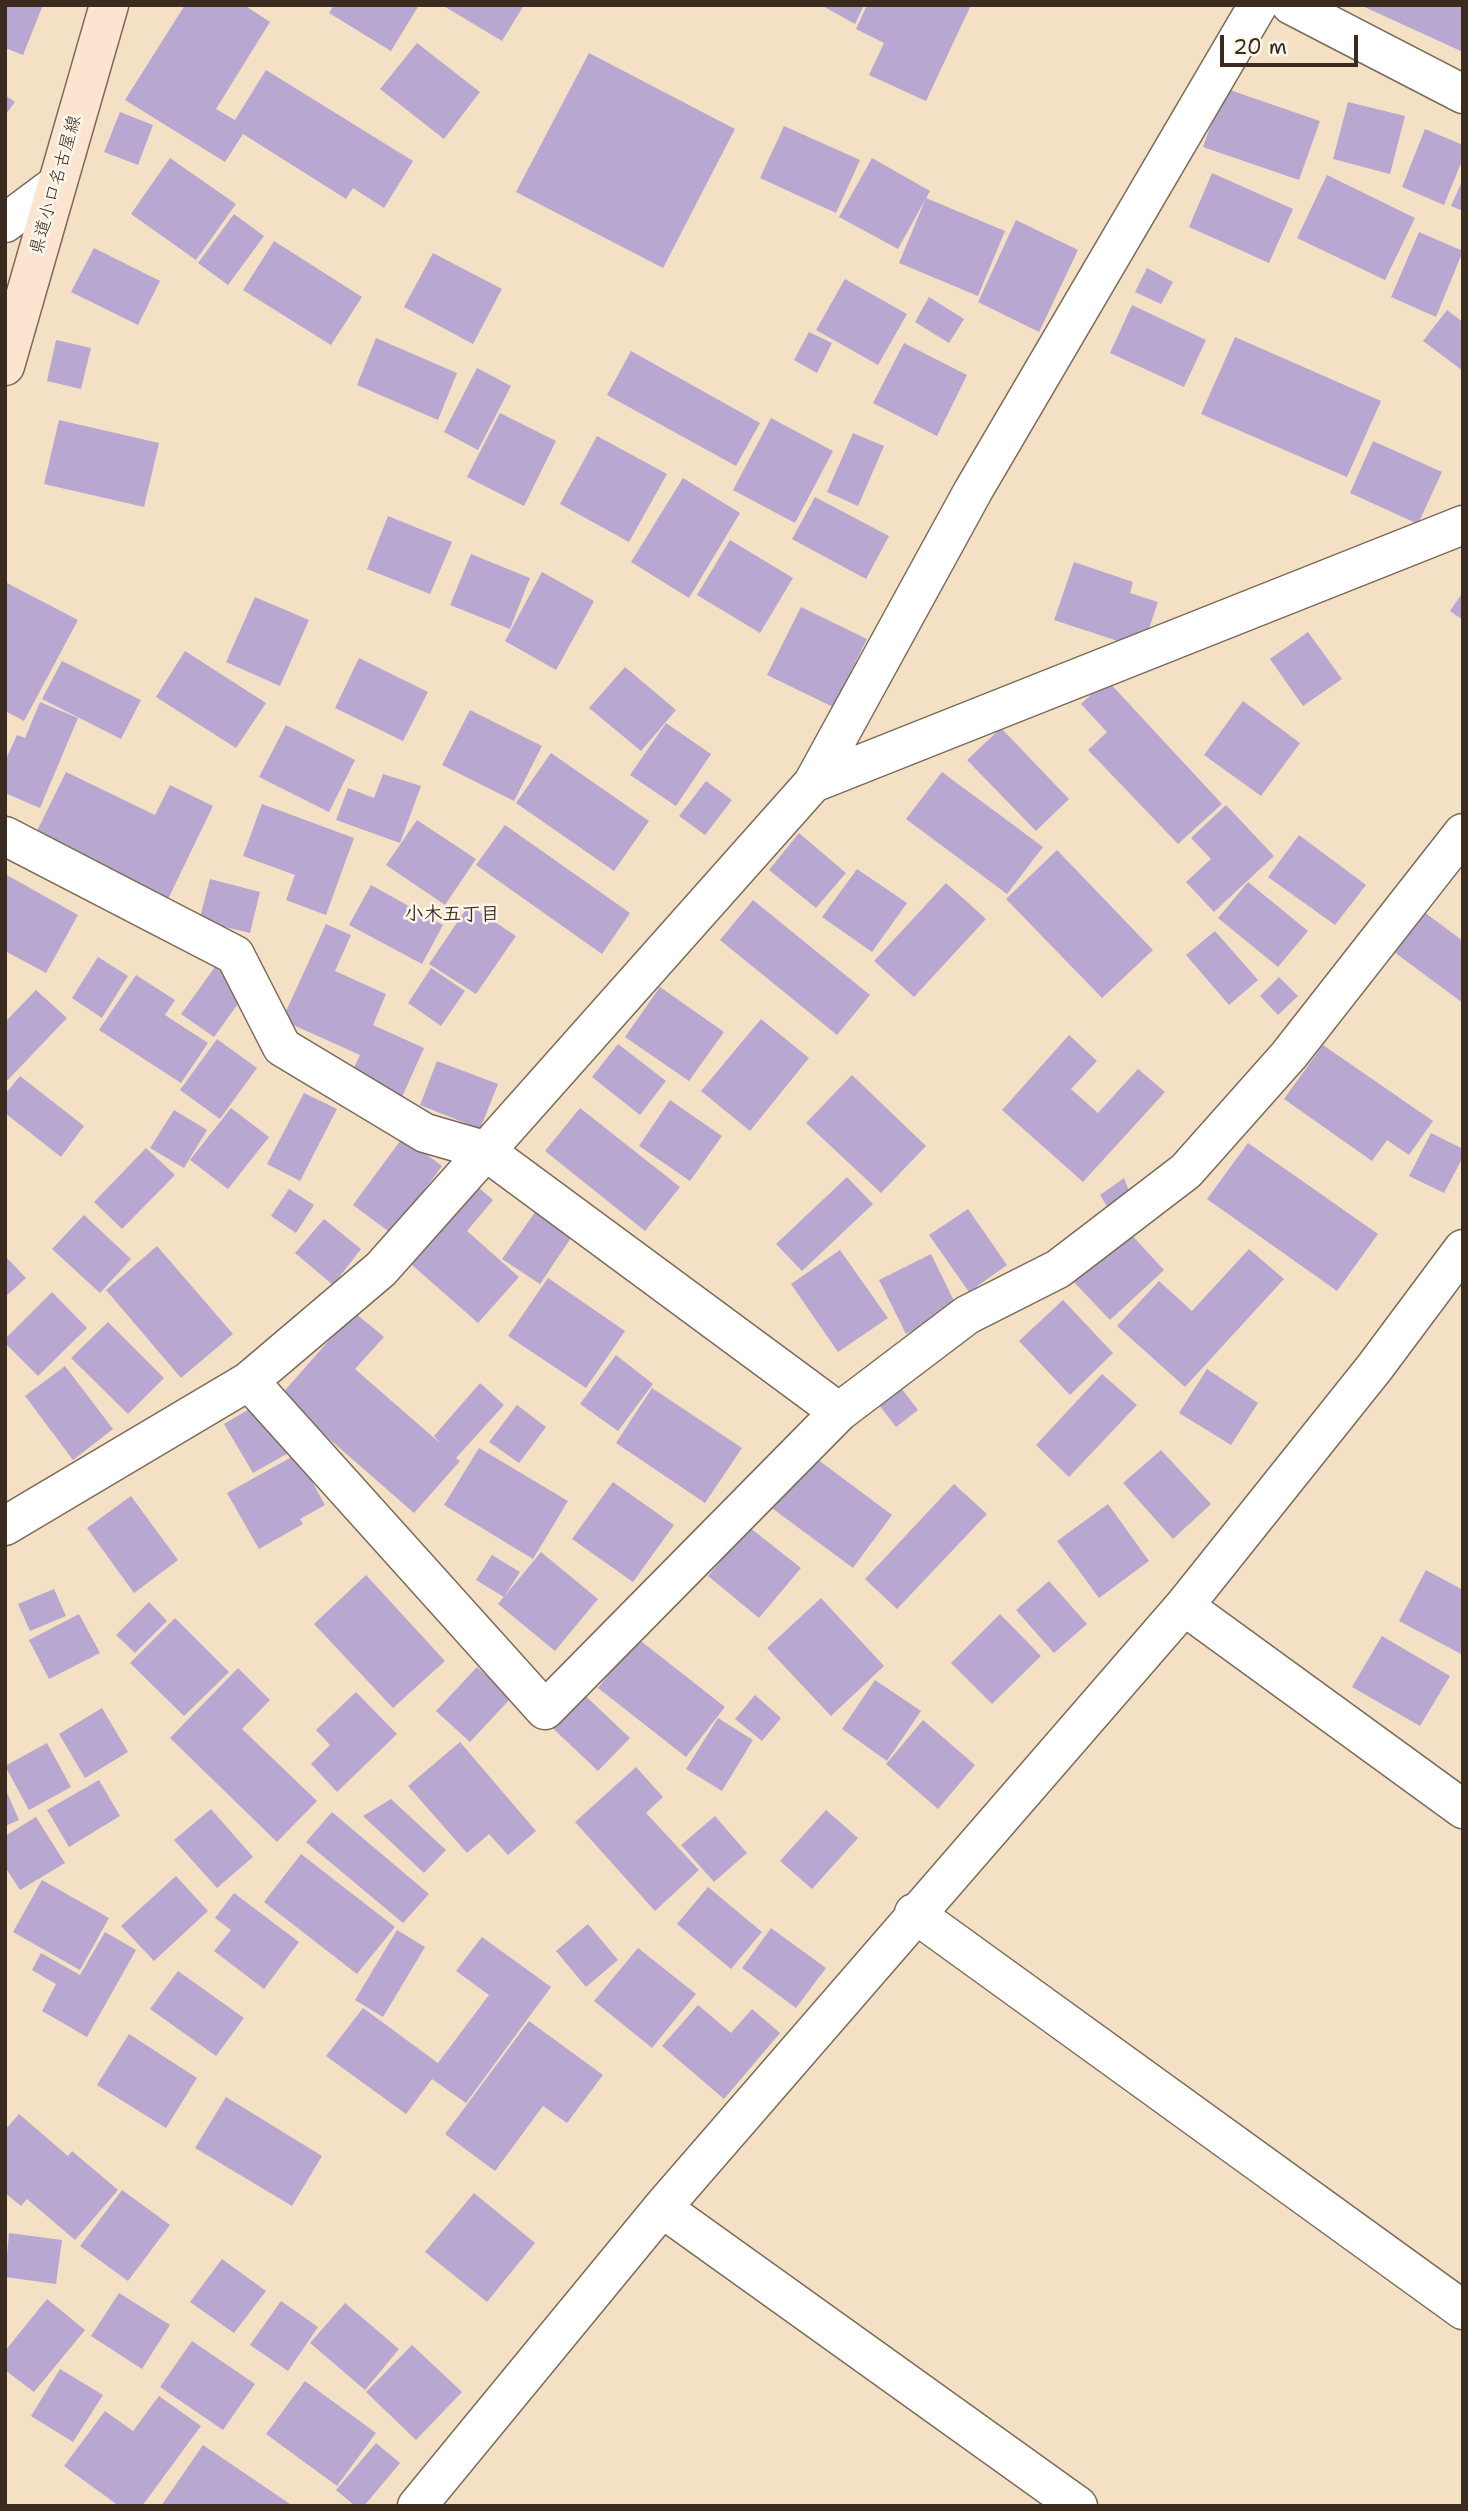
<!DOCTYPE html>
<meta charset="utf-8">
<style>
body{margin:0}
#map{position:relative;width:1468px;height:2511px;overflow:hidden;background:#f4e1c5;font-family:"Shantell Sans",sans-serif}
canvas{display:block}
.frame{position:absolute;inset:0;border:7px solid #3b2a1e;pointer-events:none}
.scale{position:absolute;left:1220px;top:35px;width:138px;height:32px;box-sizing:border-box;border:4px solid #3b2a1e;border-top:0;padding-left:9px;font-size:21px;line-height:24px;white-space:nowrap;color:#3b2a1e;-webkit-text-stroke:5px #fbf7ec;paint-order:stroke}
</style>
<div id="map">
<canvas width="1468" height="2511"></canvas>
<div class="frame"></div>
<div class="scale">20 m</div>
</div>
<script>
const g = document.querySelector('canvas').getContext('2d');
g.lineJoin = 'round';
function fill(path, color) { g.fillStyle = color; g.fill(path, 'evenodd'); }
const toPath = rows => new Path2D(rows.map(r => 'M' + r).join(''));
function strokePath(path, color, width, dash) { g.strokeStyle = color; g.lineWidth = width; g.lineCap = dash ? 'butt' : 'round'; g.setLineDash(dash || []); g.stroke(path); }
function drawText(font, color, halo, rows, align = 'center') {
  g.font = font + ' "Shantell Sans","Klee One",sans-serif'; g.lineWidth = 5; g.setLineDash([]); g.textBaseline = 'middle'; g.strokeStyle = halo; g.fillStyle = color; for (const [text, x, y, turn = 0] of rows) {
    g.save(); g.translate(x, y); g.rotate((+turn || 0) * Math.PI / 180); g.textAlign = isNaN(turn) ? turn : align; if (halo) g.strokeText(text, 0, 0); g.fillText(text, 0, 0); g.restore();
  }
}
fill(toPath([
 [5,5,43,5,23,55,5,48],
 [185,5,244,5,270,22,216,109,235,120,266,70,413,161,384,208,353,188,346,199,243,134,225,162,125,100],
 [334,5,419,5,391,51,329,13],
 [442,5,524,5,502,41],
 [821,5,864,5,855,24],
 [867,5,971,5,926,101,869,75,884,43,856,29],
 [1360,5,1463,5,1463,52],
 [417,43,480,92,444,139,380,89],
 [589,53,735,129,663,268,516,192],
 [1224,88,1320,121,1299,180,1203,147],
 [5,95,15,102,5,115],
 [1348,102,1405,116,1390,174,1333,159],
 [120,112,153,125,138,165,104,152],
 [784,126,860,160,836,213,760,178],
 [1425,129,1463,145,1463,158,1444,205,1402,187],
 [170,158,236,204,196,260,131,214],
 [872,158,930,191,898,249,839,217],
 [1212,173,1293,209,1269,263,1189,227],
 [1327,175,1415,218,1385,280,1297,238],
 [1463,179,1463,211,1451,206],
 [926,198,1005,231,978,296,899,263],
 [234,214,264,236,228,285,198,263],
 [1016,220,1078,250,1039,332,978,302],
 [1419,232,1463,251,1436,317,1391,297],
 [274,241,362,297,331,345,243,290],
 [94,248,160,281,138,325,71,292],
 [433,253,502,289,473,344,404,307],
 [1147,268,1173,282,1161,304,1135,292],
 [845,279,907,314,878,365,816,330],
 [929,297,964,319,949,343,915,322],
 [1132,305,1206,340,1184,387,1110,353],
 [1447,310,1463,322,1463,371,1423,341],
 [809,332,832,343,817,373,794,360],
 [1235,337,1381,401,1347,477,1201,414],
 [376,338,457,373,438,420,357,385],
 [56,340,91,348,81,389,47,381],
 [904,343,967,375,937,436,873,403],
 [631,351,760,423,736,466,607,395],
 [477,368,511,386,478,450,444,432],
 [500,413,556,441,524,506,467,477],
 [771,418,833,451,795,523,733,490],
 [59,420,159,443,144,507,44,484],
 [853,433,884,446,858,506,827,492],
 [597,436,667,474,629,542,560,504],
 [1373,441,1442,472,1418,524,1350,493],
 [683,478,740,513,689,598,631,562],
 [815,497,889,536,866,579,792,539],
 [388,516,452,542,430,594,367,569],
 [730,540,793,578,760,633,697,595],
 [471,554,530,578,510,629,450,605],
 [1074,562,1133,582,1130,593,1158,602,1142,649,1054,620],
 [542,572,594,601,556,670,505,641],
 [5,582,78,620,24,721,5,711],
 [1463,592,1463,620,1450,611],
 [255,597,309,620,280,686,226,662],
 [801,607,867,639,833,707,767,675],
 [1308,632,1342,679,1303,706,1270,659],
 [185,651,266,703,236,748,156,697],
 [359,658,428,692,403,741,335,708],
 [62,661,141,700,121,739,42,699],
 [625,667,676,710,641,751,589,708],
 [1107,680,1222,804,1178,844,1088,750,1107,732,1081,704],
 [1243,701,1300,743,1261,796,1204,755],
 [40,702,78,718,40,808,5,793,5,761,17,735,25,738],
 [470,710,542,746,514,801,442,765],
 [666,723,711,754,676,806,630,775],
 [286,725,355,760,329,812,259,777],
 [1001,728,1069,799,1036,831,967,760],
 [551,753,649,821,614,871,516,803],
 [66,772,155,815,170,785,213,806,168,899,35,835],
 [942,772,1043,847,1007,894,906,819],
 [383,774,421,786,400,843,336,820,348,788,374,798],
 [706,781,732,800,705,835,679,816],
 [262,804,354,838,326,915,286,900,295,875,243,856],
 [1226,805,1274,856,1214,912,1186,882,1211,859,1191,838],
 [417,820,476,859,445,905,386,865],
 [505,825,630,913,602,954,476,865],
 [799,833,846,873,816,908,769,870],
 [1299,835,1366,885,1335,925,1268,877],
 [1057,850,1153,950,1102,998,1006,899],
 [857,869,907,903,872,952,822,917],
 [5,874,78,915,46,973,5,951],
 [210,879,260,892,250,933,199,921],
 [1248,882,1308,931,1278,967,1218,918],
 [946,883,986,919,914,997,874,961],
 [371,885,443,925,422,964,349,925],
 [753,900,870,995,837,1035,720,940],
 [469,905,516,936,476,994,429,964],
 [1424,912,1463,941,1463,1003,1394,952],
 [326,924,351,935,335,971,386,994,373,1025,424,1048,402,1097,351,1074,360,1055,282,1020],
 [1215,931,1258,980,1229,1005,1186,955],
 [98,957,128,976,102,1018,72,998],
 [215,967,248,990,214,1037,181,1014],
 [431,968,465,991,441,1026,408,1003],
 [136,975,175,1000,165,1015,208,1043,181,1083,99,1030],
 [1279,977,1298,996,1278,1015,1260,996],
 [660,987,724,1032,689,1081,625,1037],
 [36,990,67,1018,5,1083,5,1022],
 [761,1019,809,1058,750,1131,701,1091],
 [1069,1035,1097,1061,1071,1089,1098,1113,1138,1069,1165,1092,1083,1182,1002,1110],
 [217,1039,257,1068,220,1119,180,1090],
 [618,1044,666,1081,640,1115,592,1077],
 [1323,1045,1433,1121,1409,1155,1387,1140,1372,1161,1284,1099],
 [437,1061,498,1084,480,1129,420,1105],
 [852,1075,926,1146,881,1193,806,1123],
 [20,1076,84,1126,61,1157,5,1113,5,1094],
 [304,1093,337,1109,300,1181,267,1164],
 [670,1100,722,1136,690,1181,639,1146],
 [231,1108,269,1137,228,1189,190,1160],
 [580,1108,680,1187,645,1231,545,1151],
 [174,1110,207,1130,184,1168,150,1148],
 [1431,1133,1463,1149,1463,1157,1444,1193,1409,1176],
 [403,1137,442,1166,392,1234,353,1205],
 [1248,1143,1378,1234,1337,1291,1207,1199],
 [146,1148,175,1175,122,1229,94,1202],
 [847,1177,873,1204,802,1271,776,1244],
 [1124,1178,1131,1196,1110,1211,1100,1195],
 [471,1181,493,1200,467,1231,519,1277,478,1323,403,1257],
 [289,1189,314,1205,296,1233,271,1216],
 [543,1201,579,1226,540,1284,502,1259],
 [968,1209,1007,1265,969,1292,929,1235],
 [84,1215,131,1259,100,1293,52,1249],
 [324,1219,361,1249,333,1285,295,1253],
 [1126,1229,1164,1270,1110,1320,1072,1280],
 [157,1246,233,1334,181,1378,106,1290],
 [1249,1249,1284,1279,1185,1387,1117,1326,1159,1281,1192,1311],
 [840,1250,888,1318,838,1352,791,1284],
 [931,1254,958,1309,906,1334,879,1280],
 [5,1256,26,1278,5,1297],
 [548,1278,625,1331,586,1388,508,1336],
 [52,1292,87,1328,38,1376,5,1343,5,1339],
 [1063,1300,1113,1353,1070,1395,1019,1341],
 [354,1312,384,1337,355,1369,441,1444,434,1436,480,1383,504,1405,456,1458,460,1461,414,1513,280,1396],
 [108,1322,164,1378,128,1414,71,1358],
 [616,1355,653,1384,618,1431,580,1404],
 [65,1366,113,1429,73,1460,25,1396],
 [1207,1369,1258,1403,1231,1445,1179,1413],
 [1102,1374,1137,1405,1069,1477,1036,1445],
 [892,1376,918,1410,896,1427,869,1392],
 [652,1388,742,1448,705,1503,616,1443],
 [261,1402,290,1452,253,1473,224,1424],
 [517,1405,546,1427,519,1463,489,1442],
 [479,1448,568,1501,533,1559,444,1505],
 [805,1450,892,1515,853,1568,765,1503],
 [1161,1450,1211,1504,1173,1539,1123,1483],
 [297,1454,325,1505,300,1519,303,1524,259,1549,227,1493],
 [613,1482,674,1525,633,1582,572,1539],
 [954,1484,987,1514,897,1609,865,1579],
 [131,1496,178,1560,134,1593,87,1528],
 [1108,1504,1149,1561,1099,1598,1057,1541],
 [749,1527,801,1568,759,1618,708,1576],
 [541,1552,598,1599,555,1651,498,1604],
 [492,1555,520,1572,504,1597,476,1580],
 [1426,1570,1463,1590,1463,1655,1399,1621],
 [366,1575,445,1661,393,1708,314,1624],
 [1049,1581,1087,1624,1054,1653,1016,1610],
 [54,1589,66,1616,30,1631,18,1604],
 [821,1598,884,1666,831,1716,767,1648],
 [149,1602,167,1621,135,1653,116,1635],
 [79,1614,100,1653,49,1679,29,1640],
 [1000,1614,1041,1656,992,1704,951,1663],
 [175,1618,229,1672,184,1716,130,1663],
 [1382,1636,1450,1676,1420,1726,1352,1687],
 [637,1638,725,1707,686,1757,598,1688],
 [477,1667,511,1698,470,1742,436,1711],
 [238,1668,270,1700,242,1729,317,1801,277,1842,170,1738],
 [875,1680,921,1711,887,1761,842,1729],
 [575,1686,630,1738,598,1771,543,1719],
 [356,1692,397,1734,337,1792,311,1764,330,1745,316,1730],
 [755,1695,781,1718,762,1741,735,1719],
 [102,1708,128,1752,85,1778,59,1734],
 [718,1718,753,1740,722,1791,686,1769],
 [923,1720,975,1765,938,1809,886,1764],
 [460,1742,536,1831,508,1855,489,1834,467,1853,408,1786],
 [47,1743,71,1787,29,1810,5,1766],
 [636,1767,663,1797,646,1813,699,1870,655,1911,575,1822],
 [99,1780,120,1816,69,1847,47,1810],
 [5,1788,19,1820,5,1826],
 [391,1799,446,1850,424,1873,363,1816],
 [211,1809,253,1857,217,1888,174,1840],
 [826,1810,858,1838,812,1889,780,1861],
 [332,1812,429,1894,403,1923,306,1842],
 [715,1816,747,1853,714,1882,681,1845],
 [36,1817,65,1863,20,1890,5,1867,5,1836],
 [301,1854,395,1927,357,1974,264,1902],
 [176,1876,208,1911,154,1961,121,1926],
 [42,1880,109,1918,80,1970,13,1932],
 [708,1887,762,1932,731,1969,677,1924],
 [234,1893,299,1942,264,1989,214,1951,231,1930,215,1918],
 [588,1924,618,1960,586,1987,556,1951],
 [771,1928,826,1968,796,2008,742,1968],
 [397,1930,425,1947,383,2017,355,2000],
 [105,1932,136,1950,87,2037,42,2011,56,1984,32,1970,41,1953,80,1975],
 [482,1937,551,1987,466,2103,432,2079,406,2114,326,2056,363,2008,438,2063,489,1995,456,1971],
 [638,1948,696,1994,652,2048,594,2001],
 [178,1971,244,2018,216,2056,150,2009],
 [698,2005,731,2033,752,2009,780,2033,724,2099,662,2046],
 [529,2021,603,2075,567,2123,543,2106,495,2171,445,2134],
 [129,2034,197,2078,166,2128,97,2085],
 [226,2097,322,2156,292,2206,195,2148],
 [19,2114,68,2156,72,2151,118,2190,75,2240,27,2199,21,2206,5,2193,5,2130],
 [122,2190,170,2225,128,2281,80,2246],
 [474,2193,535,2243,487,2302,425,2252],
 [9,2233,62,2240,56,2284,5,2277],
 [222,2259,266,2291,234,2333,190,2302],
 [119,2293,170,2325,142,2369,91,2336],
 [47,2299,85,2330,34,2392,5,2370,5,2351],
 [281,2301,318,2327,288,2371,250,2345],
 [345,2303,399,2349,365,2390,310,2343],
 [192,2341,255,2384,223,2430,160,2387],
 [412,2345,462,2392,416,2440,366,2392],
 [60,2369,103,2395,73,2442,31,2416],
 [305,2381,376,2433,337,2486,266,2434],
 [159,2396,201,2426,142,2506,119,2506,64,2466,105,2411,133,2431],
 [376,2443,400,2463,364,2506,355,2506,336,2490],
 [203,2445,293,2506,161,2506]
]), '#b7a7d1');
const minor = toPath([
 [1291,5,1463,94],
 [813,783,1463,525],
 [5,836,235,955,282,1047,425,1133,484,1150,839,1412],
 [249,1381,545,1710,839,1412,967,1315,1058,1269,1186,1171,1289,1055,1463,833],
 [5,1526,249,1381,381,1269,813,783,973,491,1258,5],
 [1184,1606,1463,1809],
 [914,1913,1463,2310],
 [662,2208,1078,2506],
 [417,2506,662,2208,1184,1606,1375,1367,1463,1249]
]);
const tertiary = toPath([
 [5,223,56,185]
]);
const secondary = toPath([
 [5,366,109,5]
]);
strokePath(minor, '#7c6a58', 41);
strokePath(tertiary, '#7c6a58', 41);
strokePath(secondary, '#7c6a58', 41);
strokePath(minor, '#fff', 38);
strokePath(tertiary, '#fff', 38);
strokePath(secondary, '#fce5d0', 38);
drawText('18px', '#3b2a1e', '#fbf7ec', [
 ["県道小口名古屋線",56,185,-74]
]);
drawText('bold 19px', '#3b2a1e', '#fbf7ec', [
 ["小木五丁目",452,915]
]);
</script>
